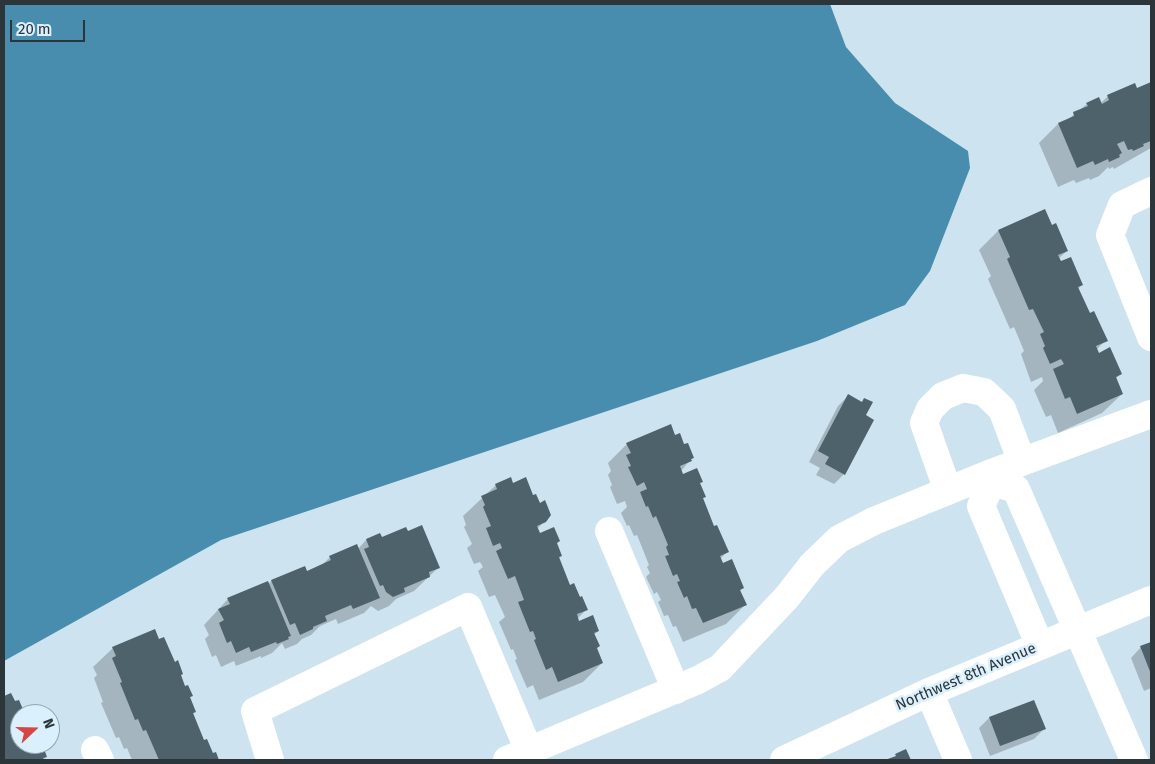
<!DOCTYPE html>
<style>
body{margin:0}
#map{position:relative;width:1155px;height:764px;overflow:hidden;background:#cde3ef;font-family:"Fira Sans",sans-serif}
canvas{display:block}
.frame{position:absolute;inset:0;border:5px solid #2c3539;pointer-events:none}
.north{position:absolute;left:10px;top:704px;width:50px;height:50px;box-sizing:border-box;background:#daf0fd;border:1px solid #94a5af;border-radius:50%;rotate:69deg;font-size:14px;font-weight:700;line-height:20px;text-align:center;color:#2c3539}
.north::after{content:'';display:block;margin:auto;width:18px;height:22px;background:#d54644;clip-path:polygon(50% 0,100% 100%,50% 72%,0 100%)}
.scale{position:absolute;left:10px;top:20px;width:75px;height:22px;box-sizing:border-box;border:2px solid #2c3539;border-top:0;padding-left:6px;font-size:15px;line-height:18px;white-space:nowrap;color:#2c3539;-webkit-text-stroke:4px #daf0fd;paint-order:stroke}
</style>
<div id="map">
<canvas width="1155" height="764"></canvas>
<div class="frame"></div>
<div class="north">N</div>
<div class="scale">20 m</div>
</div>
<script>
const g = document.querySelector('canvas').getContext('2d');
g.lineJoin = 'round';
function fill(path, color) { g.fillStyle = color; g.fill(path, 'evenodd'); }
const toPath = rows => new Path2D(rows.map(r => 'M' + r).join(''));
function strokePath(path, color, width, dash) { g.strokeStyle = color; g.lineWidth = width; g.lineCap = dash ? 'butt' : 'round'; g.setLineDash(dash || []); g.stroke(path); }
function drawText(font, color, halo, rows, align = 'center') {
  g.font = font + ' "Fira Sans",sans-serif'; g.lineWidth = 5; g.setLineDash([]); g.textBaseline = 'middle'; g.strokeStyle = halo; g.fillStyle = color; for (const [text, x, y, turn = 0] of rows) {
    g.save(); g.translate(x, y); g.rotate((+turn || 0) * Math.PI / 180); g.textAlign = isNaN(turn) ? turn : align; if (halo) g.strokeText(text, 0, 0); g.fillText(text, 0, 0); g.restore();
  }
}
fill(toPath([
 [4,4,830,4,846,47,895,103,968,151,970,168,930,271,905,305,817,341,221,540,4,661]
]), '#498dae');
fill(toPath([
 [1151,83,1151,148,1114,169,1113,167,1109,169,1108,167,1099,176,1090,180,1089,178,1076,183,1074,180,1058,187,1039,143,1058,124,1066,121,1087,104,1100,104,1108,96,1136,90],
 [1052,227,1067,251,1058,259,1082,285,1078,289,1089,314,1106,340,1096,350,1098,354,1121,374,1115,379,1122,394,1102,413,1058,433,1051,415,1046,417,1034,390,1043,381,1042,377,1031,382,1021,354,1024,351,1014,327,1010,329,988,279,991,276,979,250,998,231],
 [848,396,861,403,864,400,865,416,844,474,834,484,816,475,820,468,809,462,838,406],
 [675,437,684,445,692,458,681,471,682,476,699,484,704,497,702,499,713,528,727,552,720,559,742,588,740,591,745,605,726,624,683,642,676,626,673,627,668,615,664,616,658,602,661,600,657,592,654,594,646,577,650,573,647,567,649,565,637,535,634,536,629,525,627,526,621,513,627,507,625,501,617,504,610,487,612,485,608,475,611,471,608,463,627,444],
 [512,484,545,521,537,529,540,535,556,544,561,556,558,559,570,587,587,609,577,619,578,622,598,631,594,635,596,648,602,663,583,682,539,700,533,685,527,688,515,660,517,659,513,649,511,650,499,622,505,617,495,595,489,597,478,571,483,567,480,562,474,564,467,548,472,544,464,527,466,525,463,516,496,485],
 [379,535,381,539,438,568,414,591,396,599,389,606,378,611,371,606,364,613,338,624,336,619,320,626,311,635,302,639,297,644,285,649,282,643,272,653,261,658,261,656,236,666,234,661,221,667,216,655,212,657,205,639,209,635,204,625,228,599,268,585,271,581,305,567,307,572,320,567,330,557,358,549,366,540],
 [1151,643,1151,688,1144,691,1131,658,1141,647],
 [113,648,179,676,185,688,191,696,189,698,195,712,192,715,204,742,213,755,215,754,218,760,132,760,127,748,124,749,119,737,116,738,101,703,103,702,94,678,97,675,93,667],
 [10,694,24,714,20,714,20,744,28,744,27,746,28,748,46,757,43,760,4,760,4,697],
 [1033,701,1044,729,1034,739,990,756,979,728,989,718]
]), '#0003');
fill(toPath([
 [1151,82,1151,141,1143,144,1144,146,1133,151,1132,149,1128,150,1124,141,1117,144,1122,153,1119,155,1120,157,1109,162,1108,159,1095,165,1093,161,1077,168,1058,123,1074,116,1073,112,1088,106,1086,103,1099,97,1102,104,1109,100,1107,95,1135,83,1137,88],
 [1045,209,1052,225,1056,223,1068,251,1058,255,1061,261,1071,257,1083,285,1078,287,1090,313,1094,311,1108,341,1096,346,1099,353,1110,347,1122,374,1116,377,1123,394,1077,414,1070,397,1065,399,1053,369,1064,364,1061,359,1050,364,1043,348,1045,346,1040,334,1044,332,1033,309,1029,310,1007,259,1010,257,998,230],
 [848,394,862,402,864,398,873,402,866,415,874,420,845,475,825,464,829,457,818,451],
 [671,424,675,435,680,433,684,444,688,443,694,458,691,459,692,461,680,466,683,474,697,468,703,482,700,483,706,497,703,498,714,526,717,525,729,552,720,556,723,563,732,559,744,588,740,590,747,605,703,623,696,608,692,609,687,596,684,598,677,582,680,581,677,574,673,576,665,556,669,555,666,547,668,545,656,516,653,518,648,506,646,507,640,492,647,489,644,482,637,486,628,467,631,466,626,455,631,453,626,443],
 [511,477,513,483,526,477,533,495,536,494,540,503,545,500,551,515,546,522,537,526,540,533,554,527,560,541,557,543,562,556,559,557,570,585,574,583,580,597,582,596,588,610,577,614,579,621,593,615,599,631,594,633,600,646,597,648,603,663,558,682,552,667,546,670,534,640,536,639,533,631,530,632,518,602,524,600,515,576,508,579,496,551,502,548,500,543,493,546,486,528,491,526,483,507,485,505,481,496,497,489,495,484],
 [422,525,440,568,429,572,430,577,404,588,405,592,393,597,386,592,383,585,380,586,364,549,369,547,366,539,380,533,382,537,406,527,408,531],
 [357,544,380,598,353,609,351,605,325,616,327,621,313,627,313,629,300,635,295,623,290,625,271,580,305,566,307,571,331,560,329,556],
 [268,581,291,636,288,637,289,639,277,644,276,642,251,652,249,647,236,653,231,641,227,643,219,623,224,620,218,609,230,604,227,598],
 [155,629,159,639,164,637,175,662,178,660,183,674,181,675,185,686,188,685,193,696,190,697,196,712,193,713,204,740,207,739,213,753,216,752,219,760,159,760,146,730,143,731,138,719,135,720,120,683,122,682,112,658,116,656,112,647],
 [1151,642,1151,674,1140,646],
 [11,693,15,701,19,700,25,714,20,714,20,744,27,744,28,747,37,744,39,748,43,746,47,757,43,758,44,760,4,760,4,696],
 [1034,700,1046,729,1000,746,989,717],
 [906,749,911,760,885,760,896,756,895,754]
]), '#4e626c');
strokePath(toPath([
 [1151,191,1122,205,1110,235,1151,337],
 [989,474,992,482,981,506,1040,646],
 [992,482,1016,489,1134,760],
 [948,491,924,423,930,409,943,396,963,388,984,392,1002,409,1022,462],
 [609,531,676,690],
 [929,692,958,760],
 [95,750,100,760],
 [270,760,255,711,468,607,529,751],
 [507,760,698,680,720,668,787,597,812,565,839,539,874,521,989,474,1151,414],
 [784,760,929,692,1151,600]
]), '#fff', 28);
drawText('15px', '#2c3539', '#daf0fd', [
 ["Northwest 8th Avenue",966,677,-23]
]);
</script>
